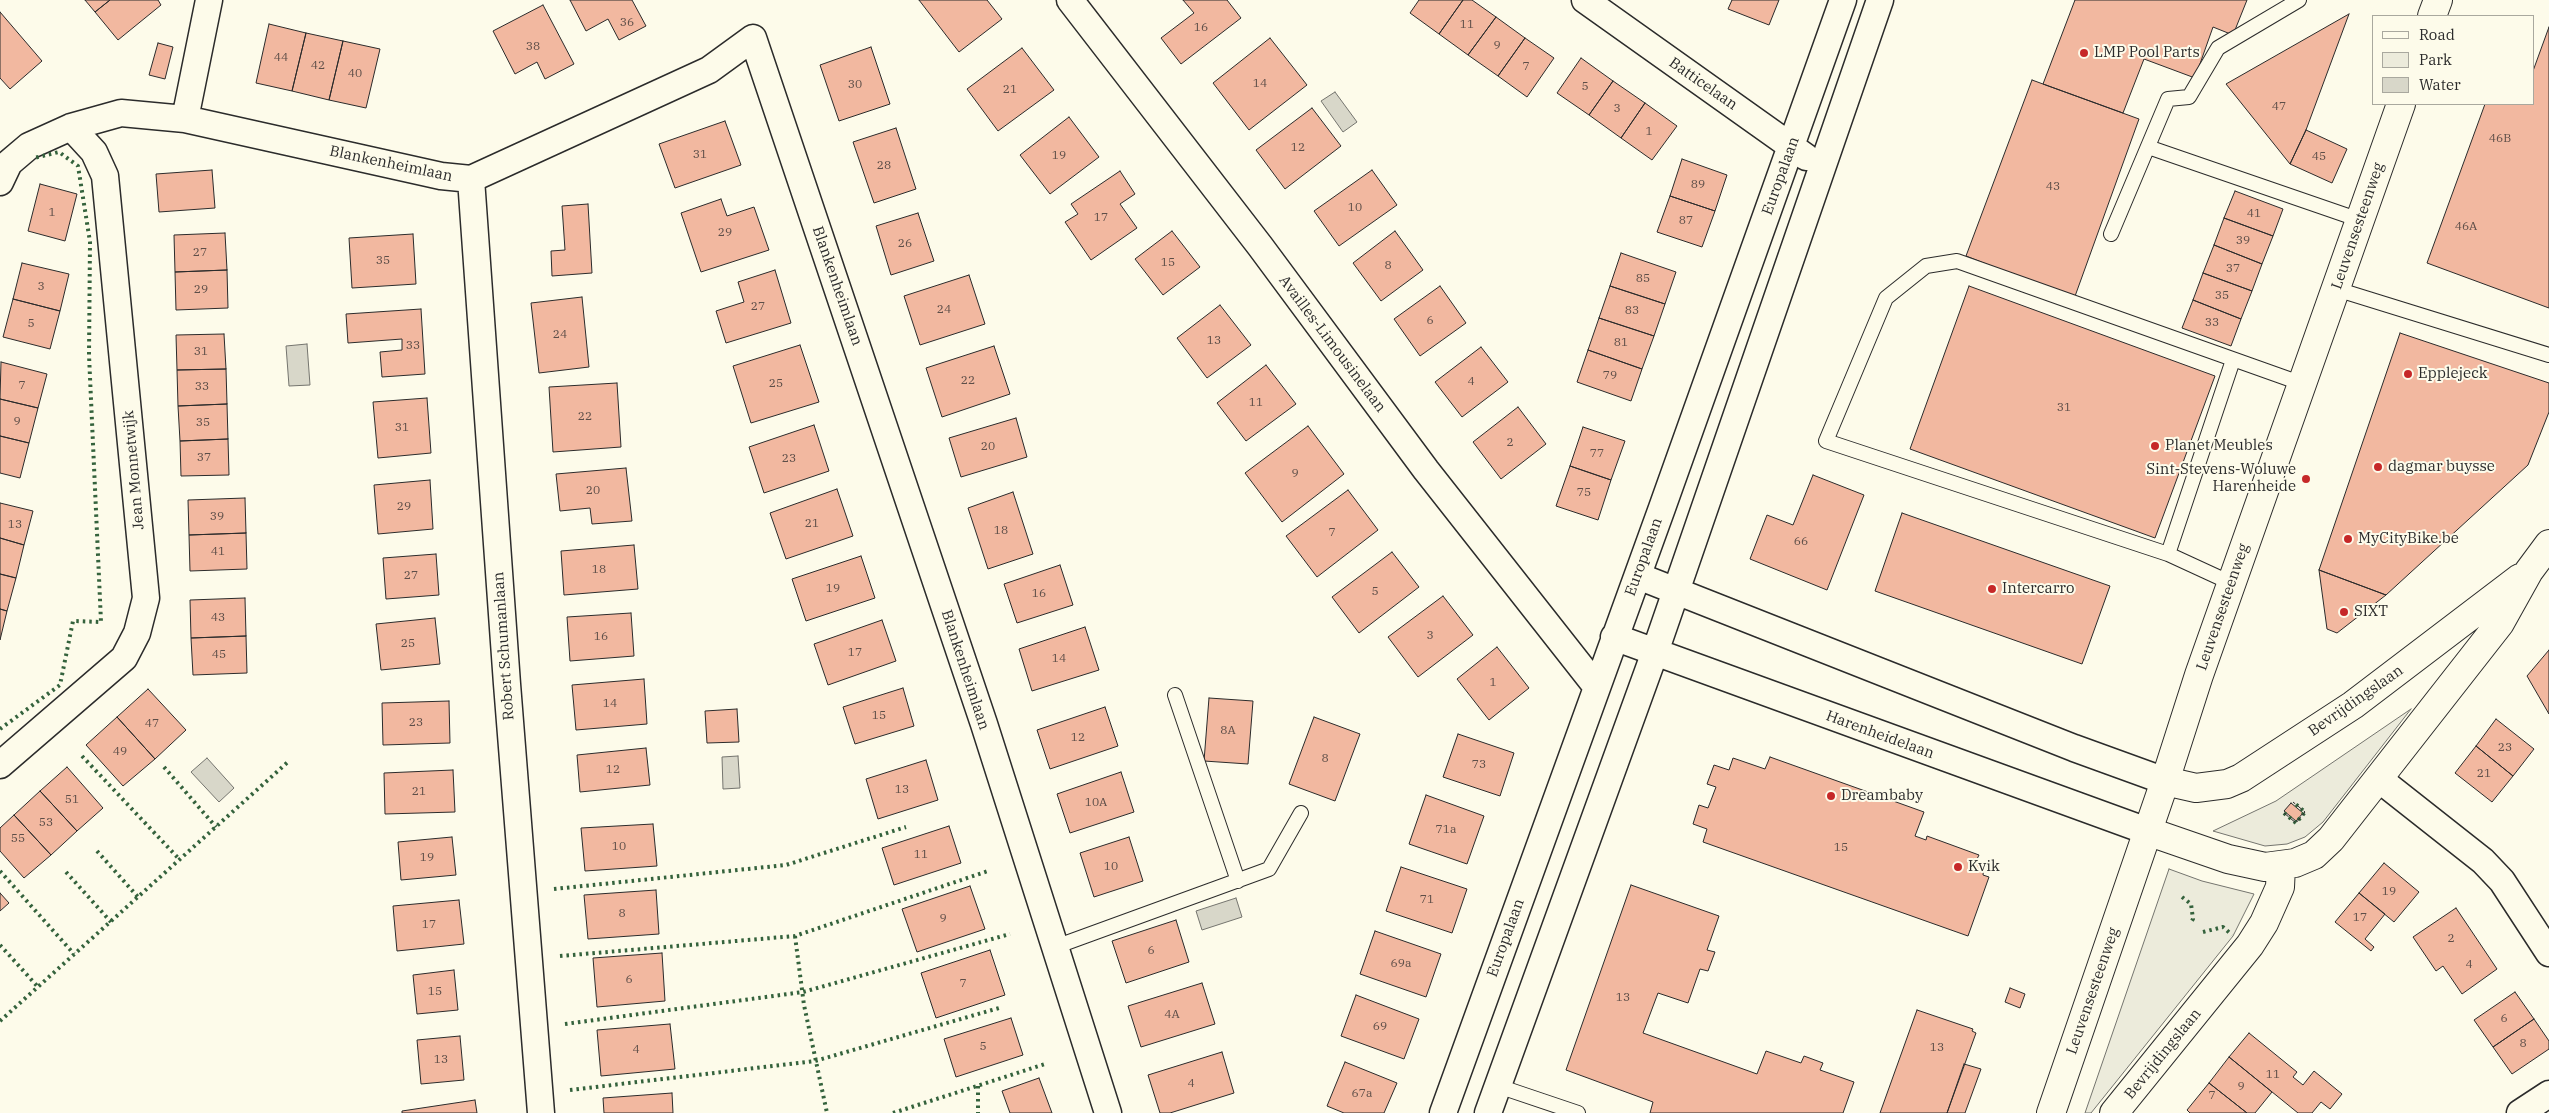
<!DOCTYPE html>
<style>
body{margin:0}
#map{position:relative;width:2549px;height:1113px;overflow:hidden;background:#fdfbea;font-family:"IBM Plex Serif",serif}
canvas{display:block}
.legend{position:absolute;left:2372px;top:15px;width:162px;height:90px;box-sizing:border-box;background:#fdfbea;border:1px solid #a9a89e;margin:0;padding:6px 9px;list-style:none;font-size:15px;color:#2b2b2b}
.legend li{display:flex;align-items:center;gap:10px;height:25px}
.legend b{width:25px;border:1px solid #a9a89e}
</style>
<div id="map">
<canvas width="2549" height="1113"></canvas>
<ul class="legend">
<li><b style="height:6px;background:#fdfbea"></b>Road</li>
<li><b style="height:14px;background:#ecebdb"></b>Park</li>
<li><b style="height:14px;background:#d8d7c9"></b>Water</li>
</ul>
</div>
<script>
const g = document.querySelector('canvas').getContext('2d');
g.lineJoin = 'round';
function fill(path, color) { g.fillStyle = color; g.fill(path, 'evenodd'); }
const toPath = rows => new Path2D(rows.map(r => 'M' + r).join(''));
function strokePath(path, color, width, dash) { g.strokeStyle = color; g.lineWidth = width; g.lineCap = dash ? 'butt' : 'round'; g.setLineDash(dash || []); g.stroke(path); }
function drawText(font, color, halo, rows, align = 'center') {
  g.font = font + ' "IBM Plex Serif",serif'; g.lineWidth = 4; g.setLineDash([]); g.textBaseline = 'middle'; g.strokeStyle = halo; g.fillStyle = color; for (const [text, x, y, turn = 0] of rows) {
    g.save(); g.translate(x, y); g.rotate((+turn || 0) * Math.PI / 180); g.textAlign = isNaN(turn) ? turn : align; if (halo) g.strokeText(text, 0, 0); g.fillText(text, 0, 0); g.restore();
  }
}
const green = toPath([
 [2411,709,2323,822,2305,837,2287,844,2265,846,2213,831,2276,801,2411,709],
 [2169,869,2202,881,2254,894,2233,936,2091,1113,2085,1113,2169,869]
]);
fill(green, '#ecebdb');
strokePath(green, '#74746e', 1);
const water = toPath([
 [1335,92,1357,122,1343,132,1321,101,1335,92],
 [307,344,310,385,289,386,286,346,307,344],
 [738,756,740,788,723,789,722,757,738,756],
 [207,758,234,788,219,802,191,772,207,758],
 [1236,898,1242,917,1202,930,1196,911,1236,898]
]);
fill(water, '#d8d7c9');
strokePath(water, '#74746e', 1);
const building = toPath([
 [85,0,110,0,95,12,85,0],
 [110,0,158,0,161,5,118,40,95,12,110,0],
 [570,0,632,0,646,26,619,40,608,19,586,31,570,0],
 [919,0,987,0,1002,19,959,52,919,0],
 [1183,0,1227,0,1241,18,1181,64,1161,38,1194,13,1183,0],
 [1419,0,1463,0,1439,34,1410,13,1419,0],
 [1463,0,1472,0,1496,17,1468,55,1439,34,1463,0],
 [1732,0,1779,0,1769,25,1728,9,1732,0],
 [2075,0,2247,0,2233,35,2213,27,2195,78,2144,59,2123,113,2043,84,2075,0],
 [543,5,574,64,545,79,537,62,515,74,493,31,543,5],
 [0,12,42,61,10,89,0,78,0,12],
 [2349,14,2306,130,2290,164,2226,84,2349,14],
 [1496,17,1525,38,1498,76,1468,55,1496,17],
 [269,24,306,33,292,91,256,83,269,24],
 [2549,27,2549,308,2427,263,2485,104,2533,104,2533,71,2549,27],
 [306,33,343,41,329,100,292,91,306,33],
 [1270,38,1307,85,1249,130,1213,83,1270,38],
 [1525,38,1554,58,1527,97,1498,76,1525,38],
 [343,41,380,49,366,108,329,100,343,41],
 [158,43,173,47,165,79,149,75,158,43],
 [871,47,890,104,839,121,820,65,871,47],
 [1022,48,1054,90,998,131,967,89,1022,48],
 [1581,58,1613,81,1589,115,1557,93,1581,58],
 [2032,80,2139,119,2074,299,1966,256,2032,80],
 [1613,81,1645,103,1621,138,1589,115,1613,81],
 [1645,103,1677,126,1652,160,1621,138,1645,103],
 [1312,108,1341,146,1285,189,1256,150,1312,108],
 [1069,117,1099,157,1050,194,1020,155,1069,117],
 [725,121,741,165,675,188,659,144,725,121],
 [896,128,916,189,874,203,853,142,896,128],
 [2306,130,2347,149,2332,183,2290,164,2306,130],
 [1682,159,1727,175,1715,211,1670,196,1682,159],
 [212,170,215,208,159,212,156,174,212,170],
 [1372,170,1397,205,1339,246,1314,211,1372,170],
 [1120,171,1135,194,1120,204,1137,228,1091,260,1065,222,1078,214,1071,204,1120,171],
 [40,184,77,194,65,241,28,231,40,184],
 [2235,191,2283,209,2273,236,2224,218,2235,191],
 [1670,196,1715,211,1702,247,1657,232,1670,196],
 [721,199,727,216,754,207,769,250,701,272,681,213,721,199],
 [588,204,592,273,552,276,551,251,565,250,562,206,588,204],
 [918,213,934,261,891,275,876,226,918,213],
 [2224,218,2273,236,2262,264,2214,245,2224,218],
 [1172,231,1200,267,1163,295,1135,259,1172,231],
 [1395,231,1423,270,1381,301,1353,263,1395,231],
 [225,233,227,270,175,272,174,235,225,233],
 [413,234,416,284,352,288,349,238,413,234],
 [2214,245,2262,264,2252,291,2203,273,2214,245],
 [1621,253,1676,272,1665,304,1610,286,1621,253],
 [22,263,69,274,60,311,13,299,22,263],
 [227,270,228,308,176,310,175,272,227,270],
 [775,270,791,323,726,343,716,311,744,302,738,282,775,270],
 [2203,273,2252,291,2241,319,2193,300,2203,273],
 [969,275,985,324,920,345,904,296,969,275],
 [1440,286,1466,323,1420,356,1394,319,1440,286],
 [1610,286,1665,304,1654,336,1599,318,1610,286],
 [1969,286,2215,376,2155,538,1910,449,1969,286],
 [582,297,589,367,539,373,531,303,582,297],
 [13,299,60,311,50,349,3,337,13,299],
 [2193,300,2241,319,2231,346,2182,328,2193,300],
 [1220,305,1251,345,1207,378,1177,338,1220,305],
 [421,309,425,374,382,377,380,352,402,350,402,339,348,343,346,314,421,309],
 [1599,318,1654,336,1642,369,1588,350,1599,318],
 [2400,333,2549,383,2549,412,2528,465,2386,595,2319,570,2400,333],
 [224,334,226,369,177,370,176,335,224,334],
 [800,345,819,402,751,423,733,366,800,345],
 [994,346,1010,394,942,417,926,368,994,346],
 [1481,347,1508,382,1462,417,1435,382,1481,347],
 [1588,350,1642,369,1631,401,1577,382,1588,350],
 [1,362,47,374,38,408,0,399,1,362],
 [1266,365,1296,404,1246,441,1217,403,1266,365],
 [226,369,227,404,178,406,177,370,226,369],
 [617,383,621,447,553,452,549,387,617,383],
 [427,398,431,453,378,458,373,402,427,398],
 [0,399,38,408,29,443,0,436,0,399],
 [227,404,228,439,180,441,178,406,227,404],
 [1518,407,1546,444,1501,479,1473,442,1518,407],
 [1016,418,1027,457,961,477,949,438,1016,418],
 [814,425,829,471,764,493,749,447,814,425],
 [1308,426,1344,474,1282,522,1245,473,1308,426],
 [1583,427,1625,441,1611,480,1570,466,1583,427],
 [0,436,29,443,20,478,0,473,0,436],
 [228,439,229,475,181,476,180,441,228,439],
 [1570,466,1611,480,1598,520,1556,506,1570,466],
 [626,468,632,521,592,524,590,508,560,511,556,474,626,468],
 [1813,475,1864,495,1827,590,1750,559,1767,515,1793,525,1813,475],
 [430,480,433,529,378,534,374,485,430,480],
 [837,489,853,536,786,559,770,513,837,489],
 [1348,490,1378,530,1317,577,1286,536,1348,490],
 [1013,492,1033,554,988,569,968,508,1013,492],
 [245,498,246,533,189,535,188,500,245,498],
 [0,503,33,511,24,545,0,538,0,503],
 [1902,513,2110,586,2082,664,1875,591,1902,513],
 [246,533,247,569,190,571,189,535,246,533],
 [0,538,24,545,16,578,0,574,0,538],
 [634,545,638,589,564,595,561,551,634,545],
 [1392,552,1419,587,1359,633,1332,597,1392,552],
 [436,554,439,595,386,599,383,558,436,554],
 [861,556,875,598,806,621,792,579,861,556],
 [1060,565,1073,605,1017,623,1004,584,1060,565],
 [2319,570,2386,595,2337,633,2327,629,2319,570],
 [0,574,16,578,7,611,0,609,0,574],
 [1443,596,1473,635,1418,677,1388,637,1443,596],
 [245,598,246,636,191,638,190,600,245,598],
 [0,609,7,611,0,640,0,609],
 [631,613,634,656,570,661,567,617,631,613],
 [435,618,440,664,381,670,376,624,435,618],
 [882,620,896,661,828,685,814,644,882,620],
 [1085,627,1099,670,1032,691,1019,649,1085,627],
 [246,636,247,673,193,675,191,638,246,636],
 [1497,647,1529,688,1489,720,1457,679,1497,647],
 [2549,650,2549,714,2527,676,2549,650],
 [644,679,647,724,576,730,572,685,644,679],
 [903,688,914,726,855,744,843,707,903,688],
 [148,689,186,730,155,759,117,717,148,689],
 [1209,698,1253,701,1248,764,1204,761,1209,698],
 [449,701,450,743,383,745,382,703,449,701],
 [1105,707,1118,746,1050,769,1037,730,1105,707],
 [737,709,739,742,707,743,705,711,737,709],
 [117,717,155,759,123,786,86,745,117,717],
 [1314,717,1360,734,1335,801,1289,784,1314,717],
 [2496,719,2534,749,2513,776,2476,746,2496,719],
 [1458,734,1514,753,1500,796,1443,777,1458,734],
 [2476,746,2513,776,2492,802,2455,773,2476,746],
 [646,748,650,785,580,792,577,755,646,748],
 [1770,757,1924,812,1915,836,1926,840,1927,836,1979,855,1976,861,1984,866,1983,875,1989,877,1968,936,1703,842,1707,829,1693,824,1699,805,1708,808,1716,787,1707,784,1714,765,1729,770,1733,758,1765,769,1770,757],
 [926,760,938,800,878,819,866,779,926,760],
 [67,767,103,808,77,831,40,791,67,767],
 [453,770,455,812,385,814,384,773,453,770],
 [1121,772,1134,812,1070,833,1057,794,1121,772],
 [40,791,77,831,51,855,14,815,40,791],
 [1426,795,1484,816,1467,864,1409,844,1426,795],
 [2291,803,2303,813,2296,821,2284,811,2291,803],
 [14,815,51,855,24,878,0,851,0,828,14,815],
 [653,824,657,866,585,871,581,828,653,824],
 [949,826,961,863,894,885,882,848,949,826],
 [452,837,456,875,401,880,398,842,452,837],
 [1129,837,1143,881,1094,897,1080,853,1129,837],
 [2384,863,2419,892,2394,922,2359,893,2384,863],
 [1401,867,1467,889,1452,933,1386,911,1401,867],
 [1631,885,1719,916,1707,950,1715,952,1708,971,1700,969,1688,1003,1658,993,1643,1033,1757,1074,1766,1051,1801,1063,1804,1056,1823,1063,1820,1070,1854,1082,1843,1113,1650,1113,1653,1102,1566,1070,1631,885],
 [970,886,985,929,917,952,902,909,970,886],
 [656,890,659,934,588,939,584,895,656,890],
 [0,893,9,903,0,911,0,893],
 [2359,893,2385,914,2365,939,2374,947,2371,951,2335,922,2359,893],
 [459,900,464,944,397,951,393,906,459,900],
 [2456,908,2497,969,2462,994,2443,966,2436,971,2413,937,2456,908],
 [1176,920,1189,962,1126,983,1112,941,1176,920],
 [1375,931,1441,954,1426,997,1360,974,1375,931],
 [990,950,1005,995,936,1018,921,973,990,950],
 [662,953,665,1001,597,1007,593,958,662,953],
 [454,970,458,1010,417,1014,413,975,454,970],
 [1202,983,1215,1024,1141,1047,1128,1006,1202,983],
 [2010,988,2025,994,2020,1008,2005,1002,2010,988],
 [2515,992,2534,1019,2493,1047,2474,1020,2515,992],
 [1356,995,1419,1019,1404,1059,1341,1036,1356,995],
 [1917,1010,1973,1029,1972,1031,1976,1033,1947,1113,1880,1113,1917,1010],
 [1011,1018,1023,1055,956,1077,944,1039,1011,1018],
 [2534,1019,2549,1041,2549,1049,2512,1074,2493,1047,2534,1019],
 [670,1024,675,1069,601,1076,597,1030,670,1024],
 [2249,1033,2297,1072,2293,1077,2303,1085,2314,1071,2342,1094,2330,1109,2321,1102,2312,1113,2298,1113,2229,1057,2249,1033],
 [460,1036,464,1080,421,1084,417,1040,460,1036],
 [1222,1052,1234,1093,1170,1113,1160,1113,1148,1075,1222,1052],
 [2229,1057,2272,1092,2255,1113,2247,1113,2209,1083,2229,1057],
 [1345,1062,1397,1083,1384,1113,1344,1113,1327,1106,1345,1062],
 [1964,1064,1981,1069,1965,1113,1947,1113,1964,1064],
 [1039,1078,1052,1113,1010,1113,1002,1091,1039,1078],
 [2209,1083,2247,1113,2190,1113,2187,1110,2209,1083],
 [672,1093,673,1113,604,1113,603,1098,672,1093],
 [475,1100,477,1113,402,1113,402,1111,475,1100]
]);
fill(building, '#f2b8a0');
strokePath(building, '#2b2b2b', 1);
const lane = toPath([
 [2148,147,2360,220],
 [2111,234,2168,99,2189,97,2218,48,2299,0],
 [2336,289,2549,355],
 [2168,554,1826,441,1886,298,1926,266,1957,261,2303,384],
 [2231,583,2168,554,2233,360],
 [1175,695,1238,881],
 [1055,947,1269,869,1301,813],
 [1498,1086,1578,1113]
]);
const street = toPath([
 [1070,0,1260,246,1426,470,1596,686],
 [1585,0,1806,157],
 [185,119,209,0],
 [471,179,507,684,541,1113],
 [0,182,9,163,29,146,71,127,121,113,185,119,441,176,471,179,709,70,753,38,984,724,1108,1113],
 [1638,576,2074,748,2165,781],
 [1614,637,2147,831],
 [0,765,124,658,137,633,146,598,105,176,94,152,71,127],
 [2379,779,2483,861,2502,881,2549,953],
 [1443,1113,1662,508,1843,0],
 [1488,1113,1655,652,1880,0],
 [2520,1113,2549,1094]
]);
const secondary = toPath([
 [2165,781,2196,788,2227,784,2241,778,2353,705,2520,578],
 [2147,831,2228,859,2265,867,2295,863,2314,855,2331,839,2500,623,2529,571,2549,544],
 [2114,1113,2250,945,2264,923,2280,887,2281,866]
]);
const primary = toPath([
 [2432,16,2438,0],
 [2051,1113,2165,781,2199,675,2401,104]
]);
strokePath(lane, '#2b2b2b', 16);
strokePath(street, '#2b2b2b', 29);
strokePath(secondary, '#2b2b2b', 30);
strokePath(primary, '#2b2b2b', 30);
strokePath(lane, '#fdfbea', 14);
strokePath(street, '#fdfbea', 26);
strokePath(secondary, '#fdfbea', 28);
strokePath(primary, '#fdfbea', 28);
strokePath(toPath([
 [0,729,60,685,73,621,101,622,89,355,90,242,78,166,59,152,34,158],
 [82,756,180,860],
 [164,767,216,827],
 [2284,813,2296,823,2305,812,2293,802],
 [97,851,138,897],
 [0,871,74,954],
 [66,872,111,922],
 [554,889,786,865,906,827],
 [2182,897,2191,904,2193,919,2191,922],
 [2203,932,2223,927,2232,935],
 [795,936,804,1005,827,1113],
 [0,945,38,987],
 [560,956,795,936,988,871],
 [0,1021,289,761],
 [565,1024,803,992,1010,934],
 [978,1086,978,1113],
 [570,1090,815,1061,999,1008],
 [893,1113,1045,1064]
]), '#34623c', 4, [2.5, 4]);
strokePath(toPath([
 [2284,813,2296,823,2305,812,2293,802]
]), '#2b2b2b', 1, [6, 2.5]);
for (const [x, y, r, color] of [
 [2084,53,5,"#c62828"],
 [2408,374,5,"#c62828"],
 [2155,446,5,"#c62828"],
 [2378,467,5,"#c62828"],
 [2306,479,5,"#c62828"],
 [2348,539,5,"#c62828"],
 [1992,589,5,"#c62828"],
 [2344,612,5,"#c62828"],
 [1831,796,5,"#c62828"],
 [1958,867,5,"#c62828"]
]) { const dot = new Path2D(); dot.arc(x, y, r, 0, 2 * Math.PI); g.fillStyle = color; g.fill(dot); strokePath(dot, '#fdfbea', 2); }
drawText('12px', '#5d4e48', null, [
 ["36",627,23],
 ["11",1467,25],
 ["16",1201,28],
 ["9",1497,46],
 ["38",533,47],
 ["44",281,58],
 ["42",318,66],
 ["7",1526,67],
 ["40",355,74],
 ["14",1260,84],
 ["30",855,85],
 ["5",1585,87],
 ["21",1010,90],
 ["47",2279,107],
 ["3",1617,109],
 ["1",1649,132],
 ["46B",2500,139],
 ["12",1298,148],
 ["31",700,155],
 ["19",1059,156],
 ["45",2319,157],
 ["28",884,166],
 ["89",1698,185],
 ["43",2053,187],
 ["10",1355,208],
 ["1",52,213],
 ["41",2254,214],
 ["17",1101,218],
 ["87",1686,221],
 ["46A",2466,227],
 ["29",725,233],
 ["39",2243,241],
 ["26",905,244],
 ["27",200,253],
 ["35",383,261],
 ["15",1168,263],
 ["8",1388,266],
 ["37",2233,269],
 ["85",1643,279],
 ["3",41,287],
 ["29",201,290],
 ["35",2222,296],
 ["27",758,307],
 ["24",944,310],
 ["83",1632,311],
 ["6",1430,321],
 ["33",2212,323],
 ["5",31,324],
 ["24",560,335],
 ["13",1214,341],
 ["81",1621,343],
 ["33",413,346],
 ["31",201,352],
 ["79",1610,376],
 ["22",968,381],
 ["4",1471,382],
 ["25",776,384],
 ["7",22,386],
 ["33",202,387],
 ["11",1256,403],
 ["31",2064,408],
 ["22",585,417],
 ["9",17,422],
 ["35",203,423],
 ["31",402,428],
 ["2",1510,443],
 ["20",988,447],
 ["77",1597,454],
 ["37",204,458],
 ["23",789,459],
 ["9",1295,474],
 ["20",593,491],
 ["75",1584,493],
 ["29",404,507],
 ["39",217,517],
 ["21",812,524],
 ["13",15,525],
 ["18",1001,531],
 ["7",1332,533],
 ["66",1801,542],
 ["41",218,552],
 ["18",599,570],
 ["27",411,576],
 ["19",833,589],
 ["5",1375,592],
 ["16",1039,594],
 ["43",218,618],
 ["3",1430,636],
 ["16",601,637],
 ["25",408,644],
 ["17",855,653],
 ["45",219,655],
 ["14",1059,659],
 ["1",1493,683],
 ["14",610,704],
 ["15",879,716],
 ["23",416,723],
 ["47",152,724],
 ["8A",1228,731],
 ["12",1078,738],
 ["23",2505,748],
 ["49",120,752],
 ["8",1325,759],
 ["73",1479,765],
 ["12",613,770],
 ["21",2484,774],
 ["13",902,790],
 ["21",419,792],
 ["51",72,800],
 ["10A",1096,803],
 ["53",46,823],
 ["71a",1446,830],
 ["55",18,839],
 ["10",619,847],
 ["15",1841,848],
 ["11",921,855],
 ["19",427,858],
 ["10",1111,867],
 ["19",2389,892],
 ["71",1427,900],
 ["8",622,914],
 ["17",2360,918],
 ["9",943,919],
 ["17",429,925],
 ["2",2451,939],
 ["6",1151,951],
 ["69a",1401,964],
 ["4",2469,965],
 ["6",629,980],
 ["7",963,984],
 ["15",435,992],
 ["13",1623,998],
 ["4A",1172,1015],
 ["6",2504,1019],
 ["69",1380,1027],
 ["8",2523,1044],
 ["5",983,1047],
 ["13",1937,1048],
 ["4",636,1050],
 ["13",441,1060],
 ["11",2273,1075],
 ["4",1191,1084],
 ["9",2241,1087],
 ["67a",1362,1094],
 ["7",2212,1096]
]);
drawText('15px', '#2b2b2b', '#fdfbea', [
 ["LMP Pool Parts",2094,53],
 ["Epplejeck",2418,374],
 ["Planet Meubles",2165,446],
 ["dagmar buysse",2388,467],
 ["Sint-Stevens-Woluwe",2296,470,"right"],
 ["Harenheide",2296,487,"right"],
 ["MyCityBike.be",2358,539],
 ["Intercarro",2002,589],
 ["SIXT",2354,612],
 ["Dreambaby",1841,796],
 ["Kvik",1968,867]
], 'left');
drawText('15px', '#2b2b2b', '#fdfbea', [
 ["Batticelaan",1703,84,35],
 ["Blankenheimlaan",391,164,12],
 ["Europalaan",1781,176,-70],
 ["Leuvensesteenweg",2358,226,-71],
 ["Blankenheimlaan",837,286,71],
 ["Availles-Limousinelaan",1332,344,53],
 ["Jean Monnetwijk",134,470,-95],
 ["Europalaan",1644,557,-70],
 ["Leuvensesteenweg",2223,607,-71],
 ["Robert Schumanlaan",504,646,-94],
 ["Blankenheimlaan",965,670,72],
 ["Bevrijdingslaan",2356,701,-35],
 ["Harenheidelaan",1880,735,20],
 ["Europalaan",1506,938,-70],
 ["Leuvensesteenweg",2093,991,-71],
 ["Bevrijdingslaan",2163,1054,-51]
]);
</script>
